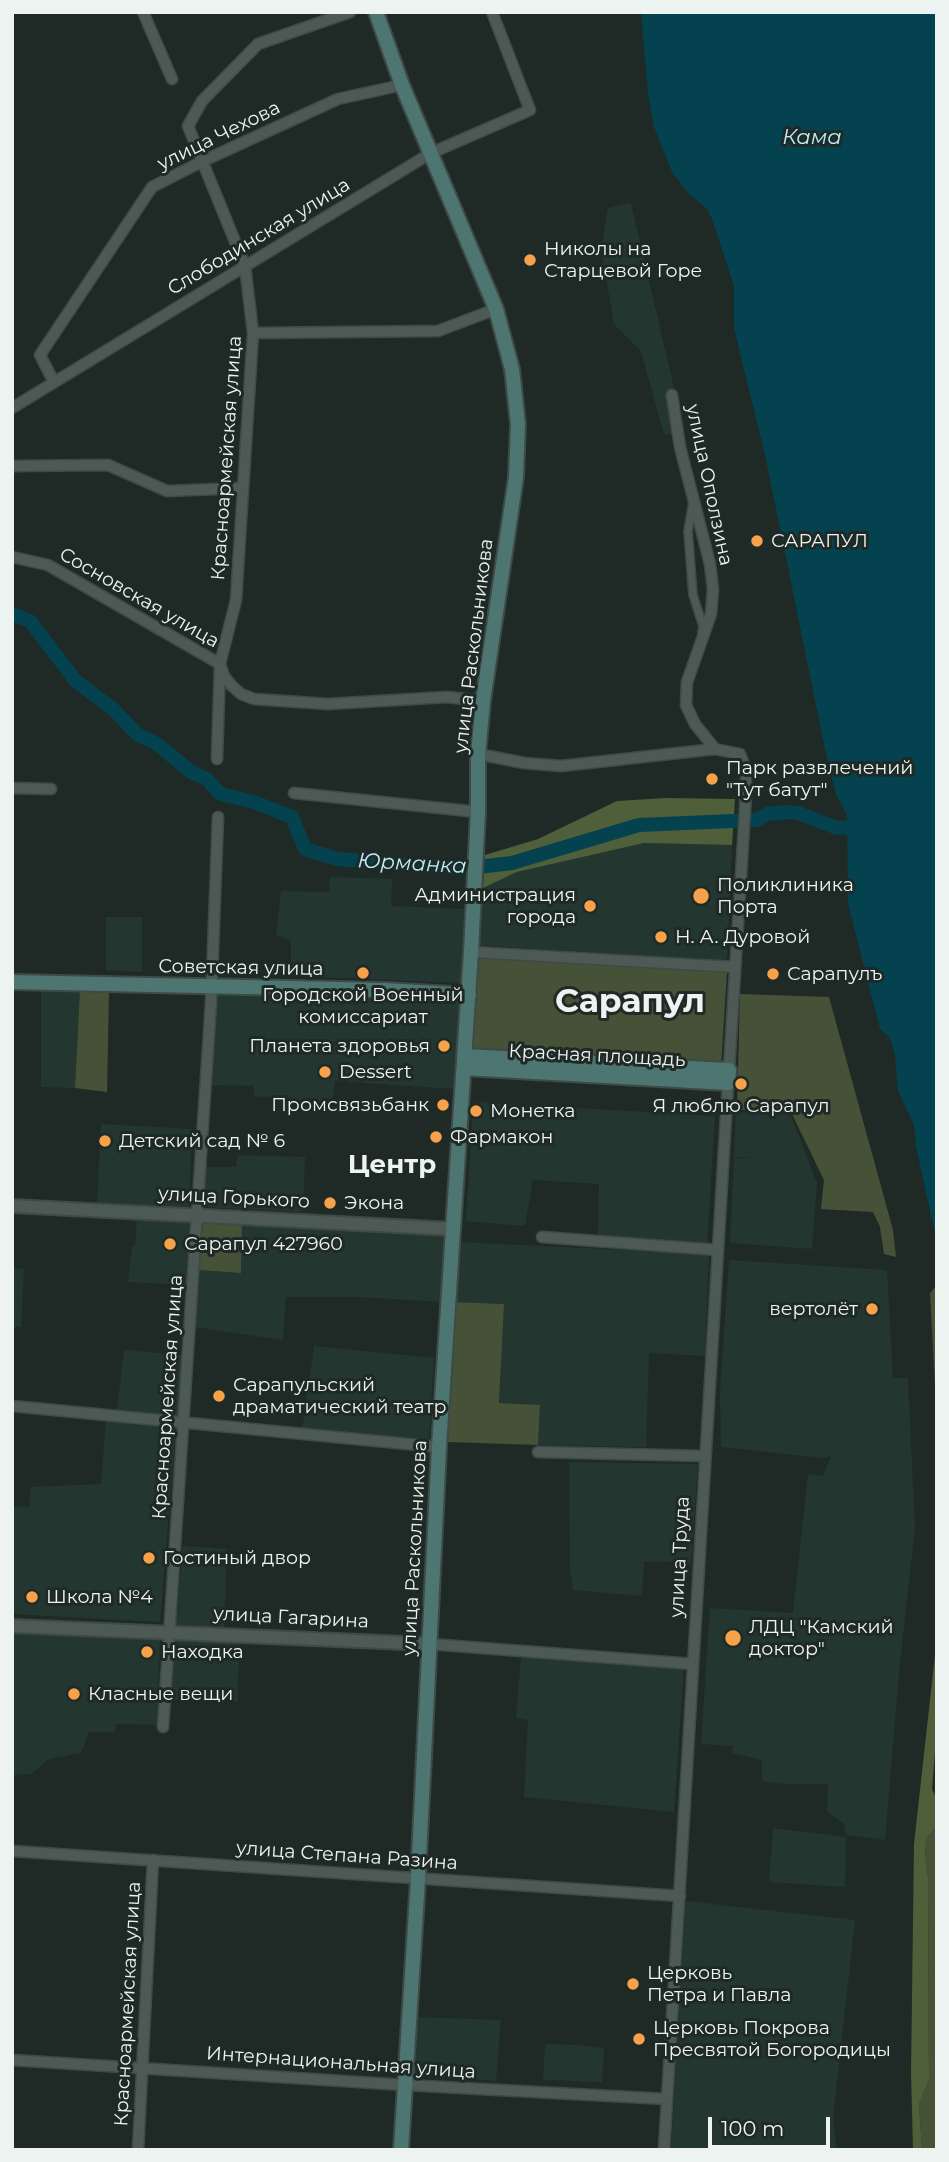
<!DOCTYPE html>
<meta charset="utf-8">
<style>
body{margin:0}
#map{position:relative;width:949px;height:2162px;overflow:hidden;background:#1f2a26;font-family:Montserrat,sans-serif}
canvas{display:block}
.frame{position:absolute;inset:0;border:14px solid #ecf3f0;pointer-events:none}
.scale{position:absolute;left:708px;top:2117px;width:122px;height:32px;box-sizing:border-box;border:4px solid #ecf3f0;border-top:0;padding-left:9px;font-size:21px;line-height:24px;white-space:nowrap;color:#ecf3f0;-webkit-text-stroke:5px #1f2a26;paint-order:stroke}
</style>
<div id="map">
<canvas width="949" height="2162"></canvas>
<div class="frame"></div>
<div class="scale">100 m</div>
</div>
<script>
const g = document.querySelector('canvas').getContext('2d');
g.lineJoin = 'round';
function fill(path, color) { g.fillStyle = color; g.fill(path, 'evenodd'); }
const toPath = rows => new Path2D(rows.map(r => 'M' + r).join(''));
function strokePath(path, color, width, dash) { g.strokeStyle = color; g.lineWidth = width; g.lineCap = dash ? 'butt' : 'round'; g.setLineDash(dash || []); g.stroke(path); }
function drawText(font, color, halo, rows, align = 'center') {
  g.font = font + ' Montserrat,sans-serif'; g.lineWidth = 6; g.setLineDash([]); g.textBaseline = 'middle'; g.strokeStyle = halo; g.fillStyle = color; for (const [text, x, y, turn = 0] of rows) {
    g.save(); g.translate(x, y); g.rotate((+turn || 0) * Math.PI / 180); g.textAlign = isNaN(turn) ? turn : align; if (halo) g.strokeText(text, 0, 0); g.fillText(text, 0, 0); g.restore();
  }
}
fill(toPath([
 [631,203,684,431,664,435,641,351,614,324,601,250,608,208],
 [644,843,732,845,727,961,479,945,483,888,517,872],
 [330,877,392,879,391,906,464,909,461,983,291,976,291,941,276,935,281,891,329,892],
 [106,917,142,917,142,972,106,970],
 [80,988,75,1088,41,1087,41,989],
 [215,992,460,1004,454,1089,335,1081,332,1104,254,1096,254,1086,209,1085],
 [473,1102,715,1116,707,1245,598,1235,599,1184,533,1180,525,1226,466,1221],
 [736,1112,790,1113,817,1183,812,1249,730,1243,734,1158,756,1158,734,1157],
 [101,1124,192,1129,189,1207,97,1203],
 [238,1155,305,1157,303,1212,204,1207,205,1167,236,1167],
 [137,1217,191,1221,189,1285,128,1282,132,1247,135,1246],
 [242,1221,447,1234,443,1302,360,1297,286,1297,283,1340,195,1327,198,1270,241,1273],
 [457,1242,709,1254,705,1356,649,1353,646,1447,538,1445,540,1405,499,1403,504,1304,453,1302],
 [729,1260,887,1270,893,1378,908,1378,915,1528,900,1662,885,1840,846,1835,844,1824,827,1811,828,1784,783,1784,762,1781,762,1760,733,1753,733,1746,701,1744,710,1608,793,1613,808,1474,823,1476,831,1456,823,1458,721,1447,720,1393],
 [12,1268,24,1269,21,1327,12,1327],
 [314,1346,434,1358,429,1439,302,1430],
 [124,1350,183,1355,178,1416,117,1410],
 [106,1419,176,1427,160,1622,12,1614,12,1506,29,1507,31,1487,101,1484],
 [569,1462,698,1464,691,1563,644,1561,642,1596,573,1590,570,1568],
 [183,1546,227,1549,224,1628,176,1626],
 [12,1633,160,1640,157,1725,116,1724,115,1732,89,1732,81,1753,49,1759,31,1774,12,1775],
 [175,1636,240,1640,237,1702,171,1700],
 [521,1657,684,1666,674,1812,524,1797,528,1720,516,1718],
 [773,1828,846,1837,845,1887,769,1882],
 [686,1901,855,1920,833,2118,837,2150,671,2150],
 [417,2017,501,2020,496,2081,415,2074],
 [545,2044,579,2045,604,2048,602,2082,543,2080]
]), '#243630');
fill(toPath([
 [477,958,727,972,721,1066,471,1052],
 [80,988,109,991,107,1092,75,1088],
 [740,994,829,997,893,1230,896,1257,884,1254,880,1227,873,1212,821,1209,824,1180,791,1112,737,1110],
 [203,1220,242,1221,241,1273,199,1270],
 [937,1285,937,1423,930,1293],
 [453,1302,504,1304,499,1403,540,1405,538,1445,448,1442],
 [937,1827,937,2150,922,2150,919,2104,929,2080,928,1877,925,1851,927,1837]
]), '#465237');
fill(toPath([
 [666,798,735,799,732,845,644,843,517,872,483,888,485,855,538,839,617,801],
 [937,1637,937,1726,932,1789,937,1800,937,1827,927,1837,925,1851,928,1877,929,2080,919,2104,922,2150,913,2150,911,2073,914,1844]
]), '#4f5f3a');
fill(toPath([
 [641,12,937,12,937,1242,916,1147,914,1125,898,1091,895,1055,890,1038,880,1029,848,904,847,815,836,794,827,759,765,455,734,328,734,286,712,219,707,209,689,194,672,172,654,127,648,94]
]), '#03424e');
strokePath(toPath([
 [12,614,30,621,75,680,114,710,137,734,157,744,191,772,207,779,220,794,254,802,292,817,305,849,337,859,462,869,512,863,639,825,757,820,767,814,787,812,798,813,837,828,854,827,867,823]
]), '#03424e', 14);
const pedestrian = toPath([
 [693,502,688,531,693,595,703,626,702,632]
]);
const minor = toPath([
 [143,12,172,79],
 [253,333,438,331,496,309],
 [54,382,40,355,152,187,203,161,338,99,402,85],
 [672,395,680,447,710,564,713,589,711,614,687,682,686,705,695,724,715,749],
 [12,408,431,153,530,110,492,12],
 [12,466,108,465,167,491,243,488],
 [12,557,48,565,220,664,224,676,232,686,241,694,254,699,328,704,447,697,483,701],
 [478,754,524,763,561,766,715,749,740,754,746,770,746,794,729,1070],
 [217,759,220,664,236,600,253,333,245,266,188,126,202,101,258,44,350,12],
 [12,788,51,789],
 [294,793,478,812],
 [471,952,735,967],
 [542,1237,718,1250],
 [12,1406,439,1447],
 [538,1452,705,1456],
 [429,1644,693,1664],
 [163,1727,211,1003,218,817],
 [12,1851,680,1896],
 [12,2060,405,2085,667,2099],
 [138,2150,153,1860],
 [664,2150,728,1083]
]);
const tertiary = toPath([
 [12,1206,454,1229],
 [12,1626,429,1644]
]);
const secondary = toPath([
 [376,12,402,85,496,309,512,369,518,424,516,477,483,701,478,754,478,812,471,952,439,1447,418,1879,401,2150],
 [12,982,385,990,469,995],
 [464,1068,728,1083,729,1070,465,1056]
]);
strokePath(pedestrian, '#3f4945', 10);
strokePath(minor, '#3f4945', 13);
strokePath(tertiary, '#3f4945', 16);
strokePath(secondary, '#3f4945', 18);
strokePath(pedestrian, '#4d5955', 7);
strokePath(minor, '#4d5955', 10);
strokePath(tertiary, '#4d5955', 12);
strokePath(secondary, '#4d7572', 14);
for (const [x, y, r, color] of [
 [530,260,7,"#f7a14a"],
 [757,541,7,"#f7a14a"],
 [712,779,7,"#f7a14a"],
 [701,896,9,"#f7a14a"],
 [590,906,7,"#f7a14a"],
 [661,937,7,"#f7a14a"],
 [363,973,7,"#f7a14a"],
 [773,974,7,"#f7a14a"],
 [444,1046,7,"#f7a14a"],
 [325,1072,7,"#f7a14a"],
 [741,1084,7,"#f7a14a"],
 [443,1105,7,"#f7a14a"],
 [476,1111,7,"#f7a14a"],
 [436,1137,7,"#f7a14a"],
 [105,1141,7,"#f7a14a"],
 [330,1203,7,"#f7a14a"],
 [170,1244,7,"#f7a14a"],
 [872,1309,7,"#f7a14a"],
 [219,1396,7,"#f7a14a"],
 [149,1558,7,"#f7a14a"],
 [32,1597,7,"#f7a14a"],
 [733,1638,9,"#f7a14a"],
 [147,1652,7,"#f7a14a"],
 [74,1694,7,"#f7a14a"],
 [633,1984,7,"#f7a14a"],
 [639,2039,7,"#f7a14a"]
]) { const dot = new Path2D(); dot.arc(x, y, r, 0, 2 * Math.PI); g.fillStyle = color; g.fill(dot); strokePath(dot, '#1f2a26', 2.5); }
drawText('19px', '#ecf3f0', '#1f2a26', [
 ["улица Чехова",219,136,-26],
 ["Слободинская улица",259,237,-31],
 ["Красноармейская улица",227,458,-86],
 ["улица Оползина",709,485,78],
 ["Сосновская улица",139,598,30],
 ["улица Раскольникова",474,646,-83],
 ["Советская улица",241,968,1],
 ["Красная площадь",597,1056,3],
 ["улица Горького",234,1198,3],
 ["Красноармейская улица",168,1397,-86],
 ["улица Раскольникова",415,1548,-87],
 ["улица Труда",680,1557,-87],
 ["улица Гагарина",291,1618,3],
 ["улица Степана Разина",347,1856,4],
 ["Красноармейская улица",128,2004,-87],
 ["Интернациональная улица",341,2063,4]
]);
drawText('19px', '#ecf3f0', '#1f2a26', [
 ["Николы на",544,249],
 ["Старцевой Горе",544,271],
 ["САРАПУЛ",771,541],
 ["Парк развлечений",726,768],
 ["\"Тут батут\"",726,790],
 ["Поликлиника",717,885],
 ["Порта",717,907],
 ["Администрация",576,895,"right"],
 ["города",576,917,"right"],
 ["Н. А. Дуровой",675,937],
 ["Сарапулъ",787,974],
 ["Городской Военный",363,995,"center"],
 ["комиссариат",363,1017,"center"],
 ["Планета здоровья",430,1046,"right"],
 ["Dessert",339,1072],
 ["Промсвязьбанк",429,1105,"right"],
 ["Я люблю Сарапул",741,1106,"center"],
 ["Монетка",490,1111],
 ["Фармакон",450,1137],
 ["Детский сад № 6",119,1141],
 ["Экона",344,1203],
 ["Сарапул 427960",184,1244],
 ["вертолёт",858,1309,"right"],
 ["Сарапульский",233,1385],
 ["драматический театр",233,1407],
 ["Гостиный двор",163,1558],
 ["Школа №4",46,1597],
 ["ЛДЦ \"Камский",749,1627],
 ["доктор\"",749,1649],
 ["Находка",161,1652],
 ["Класные вещи",88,1694],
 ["Церковь",647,1973],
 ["Петра и Павла",647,1995],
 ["Церковь Покрова",653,2028],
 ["Пресвятой Богородицы",653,2050]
], 'left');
drawText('italic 21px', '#bbedfa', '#1f2a26', [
 ["Кама",812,138],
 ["Юрманка",412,864,3]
]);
drawText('bold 26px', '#ecf3f0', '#1f2a26', [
 ["Центр",392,1165]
]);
drawText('bold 33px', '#ecf3f0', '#1f2a26', [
 ["Сарапул",630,1002]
]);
</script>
